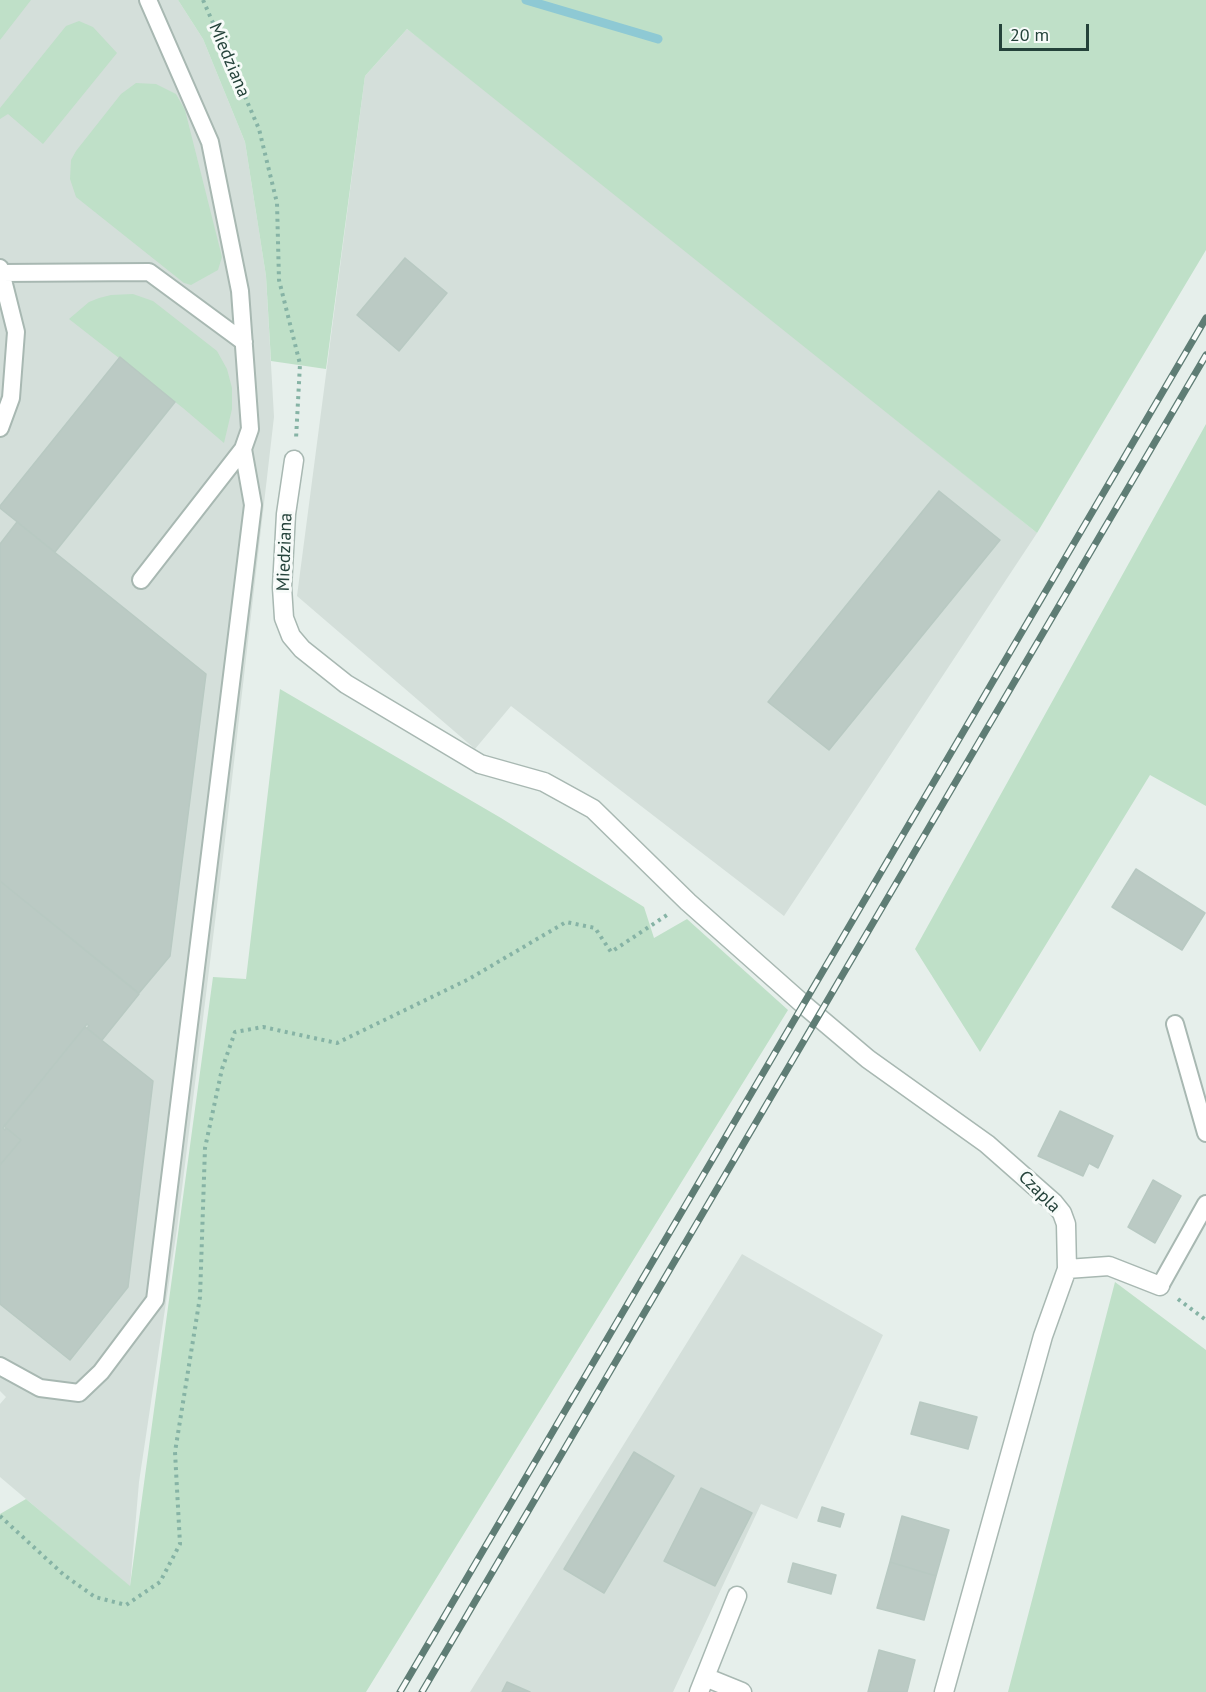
<!DOCTYPE html>
<style>
body{margin:0}
#map{position:relative;width:1206px;height:1692px;overflow:hidden;background:#e6efeb;font-family:"PT Sans",sans-serif}
canvas{display:block}
.scale{position:absolute;left:999px;top:24px;width:90px;height:27px;box-sizing:border-box;border:3px solid #24423a;border-top:0;padding-left:8px;font-size:18px;line-height:21px;white-space:nowrap;color:#24423a;-webkit-text-stroke:4px #f7fbf9;paint-order:stroke}
</style>
<div id="map">
<canvas width="1206" height="1692"></canvas>
<div class="scale">20 m</div>
</div>
<script>
const g = document.querySelector('canvas').getContext('2d');
g.lineJoin = 'round';
function fill(path, color) { g.fillStyle = color; g.fill(path, 'evenodd'); }
const toPath = rows => new Path2D(rows.map(r => 'M' + r).join(''));
function strokePath(path, color, width, dash) { g.strokeStyle = color; g.lineWidth = width; g.lineCap = dash ? 'butt' : 'round'; g.setLineDash(dash || []); g.stroke(path); }
function drawText(font, color, halo, rows, align = 'center') {
  g.font = font + ' "PT Sans",sans-serif'; g.lineWidth = 6; g.setLineDash([]); g.textBaseline = 'middle'; g.strokeStyle = halo; g.fillStyle = color; for (const [text, x, y, turn = 0] of rows) {
    g.save(); g.translate(x, y); g.rotate((+turn || 0) * Math.PI / 180); g.textAlign = isNaN(turn) ? turn : align; if (halo) g.strokeText(text, 0, 0); g.fillText(text, 0, 0); g.restore();
  }
}
fill(toPath([
 [0,0,178,0,203,39,245,142,266,276,274,417,223,857,177,1229,139,1482,130,1587,0,1477,0,1404,6,1397,0,1391],
 [407,29,579,162,1037,533,784,916,511,706,475,749,297,596,365,76],
 [742,1254,883,1335,797,1519,761,1504,673,1692,470,1692]
]), '#d4dfda');
fill(toPath([
 [0,0,31,0,0,40],
 [178,0,1206,0,1206,250,1037,533,407,29,365,76,326,369,271,361,266,276,245,142,203,39],
 [79,21,93,27,117,53,43,144,8,114,0,119,0,108,66,26],
 [136,83,156,84,176,94,185,110,222,257,218,270,191,285,184,283,76,197,70,179,71,160,76,151,121,94],
 [133,294,153,301,217,351,227,369,232,388,232,409,224,443,183,408,69,319,89,302,99,298,111,295],
 [1206,424,1206,806,1150,775,980,1052,915,949],
 [280,689,501,818,644,907,654,938,687,919,788,1010,366,1692,0,1692,0,1514,26,1499,130,1586,213,977,246,979],
 [1115,1282,1206,1350,1206,1692,1008,1692]
]), '#bfe0c8');
strokePath(toPath([
 [526,0,658,39]
]), '#8ec9d4', 9);
const building = toPath([
 [405,258,447,293,399,351,357,315,405,258],
 [120,357,175,402,55,552,0,508,0,506,120,357],
 [939,491,1000,540,829,750,768,702,939,491],
 [17,522,206,674,170,956,139,993,0,881,0,544,17,522],
 [1136,869,1205,913,1182,950,1112,907,1136,869],
 [0,881,139,994,102,1040,87,1028,89,1026,87,1024,3,1128,5,1130,6,1128,21,1140,0,1165,0,881],
 [85,1027,153,1081,128,1287,70,1360,0,1304,0,1165,21,1140,4,1126,85,1027],
 [1060,1111,1113,1136,1098,1168,1089,1163,1083,1176,1038,1156,1060,1111],
 [1153,1180,1181,1196,1155,1243,1128,1227,1153,1180],
 [920,1402,977,1417,968,1449,911,1434,920,1402],
 [634,1452,674,1476,604,1593,564,1569,634,1452],
 [701,1488,752,1513,715,1586,664,1561,701,1488],
 [822,1507,844,1514,840,1527,818,1521,822,1507],
 [902,1516,949,1530,936,1576,890,1562,902,1516],
 [890,1562,936,1576,924,1620,877,1608,890,1562],
 [793,1563,836,1575,831,1594,788,1582,793,1563],
 [879,1650,915,1660,907,1692,868,1692,879,1650],
 [507,1682,530,1692,502,1692,507,1682]
]);
fill(building, '#bbcac4');
strokePath(building, '#b8c9c2', 1.5);
const lane = toPath([
 [0,268,16,332,11,398,0,428],
 [1,273,149,272,244,342],
 [141,580,243,449,250,429,240,291,210,142,148,0],
 [1175,1024,1206,1133],
 [1160,1286,1206,1204],
 [0,1366,40,1388,79,1393,101,1372,155,1300,253,505,243,449]
]);
const street = toPath([
 [294,460,286,514,282,587,284,618,291,636,302,649,346,684,480,764,544,782,593,809,688,902,803,1004,868,1059,987,1144,1054,1203,1062,1213,1066,1224,1067,1269,1043,1336,944,1692],
 [1067,1269,1109,1266,1160,1286],
 [705,1677,742,1692],
 [699,1692,737,1596]
]);
strokePath(lane, '#a8b8b2', 20);
strokePath(street, '#a8b8b2', 21);
strokePath(toPath([
 [203,0,259,129,277,203,279,280,300,364,296,439],
 [1178,1299,1206,1320],
 [0,1516,64,1575,95,1597,126,1605,160,1582,180,1544,175,1452,200,1297,205,1148,222,1069,235,1032,263,1027,337,1043,469,979,566,922,595,928,611,952,667,915]
]), '#86b3a5', 4, [3, 4.5]);
strokePath(lane, '#fff', 16);
strokePath(street, '#fff', 18);
const rail = toPath([
 [400,1692,1206,318],
 [422,1692,1206,355]
]);
strokePath(rail, '#5f7d75', 7);
strokePath(rail, '#f7fbf9', 4.5, [14]);
drawText('18px', '#24423a', '#f7fbf9', [
 ["Miedziana",229,60,67],
 ["Miedziana",285,552,-88],
 ["Czapla",1039,1192,45]
]);
</script>
